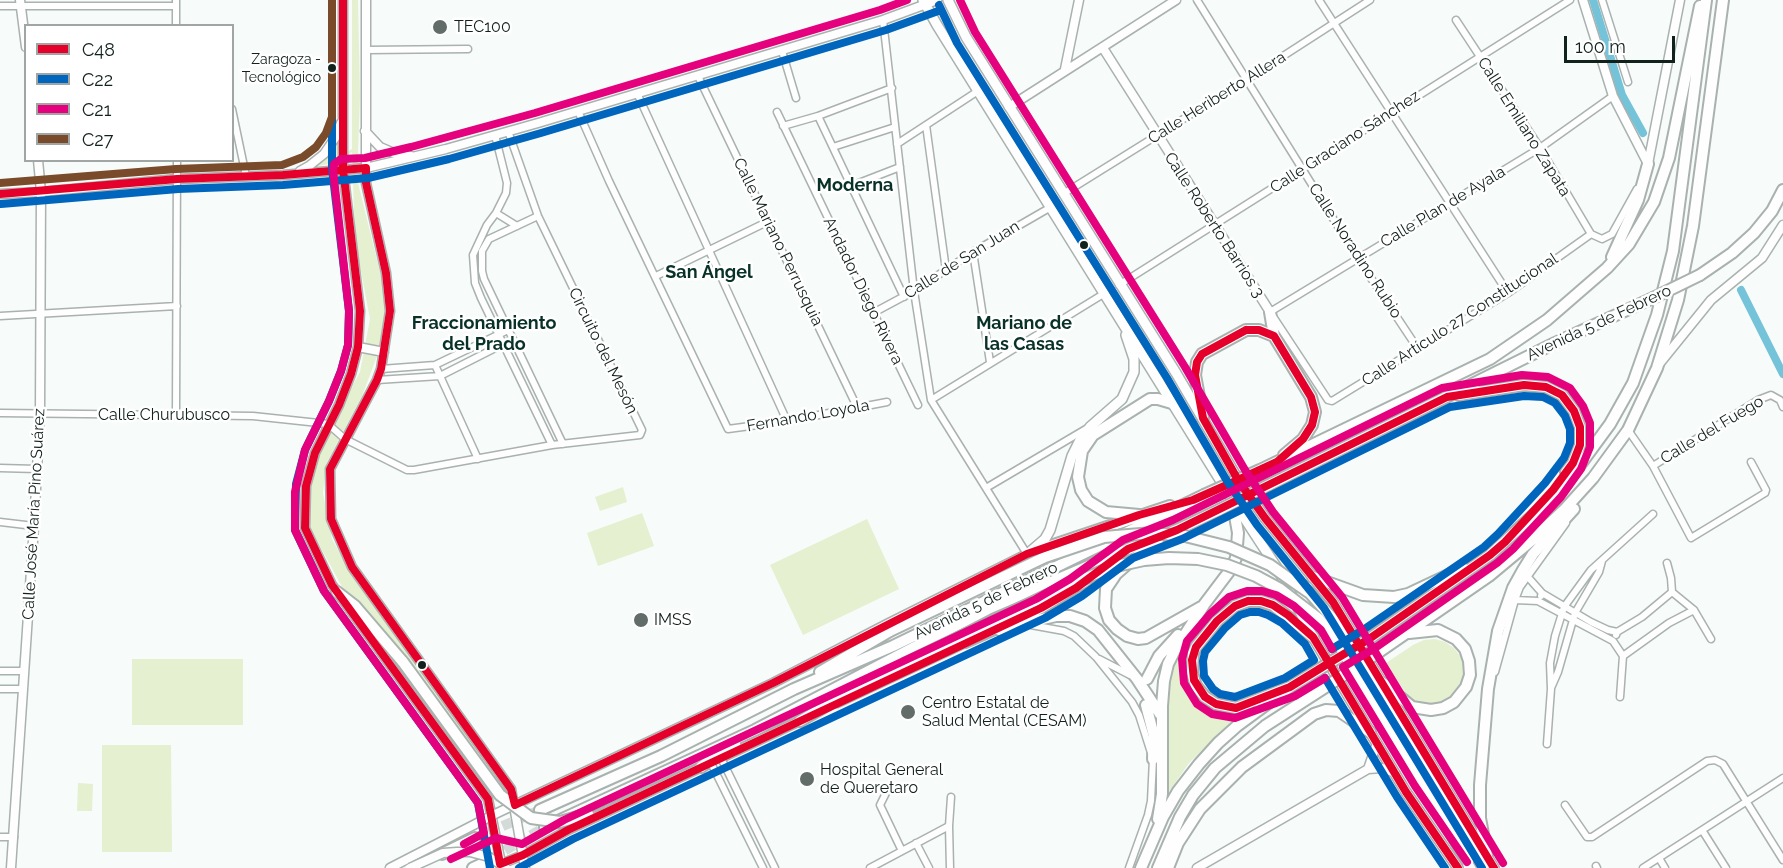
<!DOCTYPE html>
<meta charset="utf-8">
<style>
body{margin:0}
#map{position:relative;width:1783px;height:868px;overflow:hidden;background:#f7fbf9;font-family:Raleway,sans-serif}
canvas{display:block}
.legend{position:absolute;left:24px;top:24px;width:210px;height:138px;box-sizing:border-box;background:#fff;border:2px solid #a0a6a4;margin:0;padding:8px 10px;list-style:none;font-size:18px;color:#11211c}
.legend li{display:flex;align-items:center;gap:12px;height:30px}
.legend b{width:30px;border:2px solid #a0a6a4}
.scale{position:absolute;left:1564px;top:36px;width:111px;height:27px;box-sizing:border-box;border:3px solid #11211c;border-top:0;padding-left:8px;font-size:18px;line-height:21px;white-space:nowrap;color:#11211c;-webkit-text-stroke:4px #fff;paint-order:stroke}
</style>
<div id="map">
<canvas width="1783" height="868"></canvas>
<ul class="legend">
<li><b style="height:8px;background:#e4002b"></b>C48</li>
<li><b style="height:8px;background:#0065bd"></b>C22</li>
<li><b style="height:8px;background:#e5007d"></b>C21</li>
<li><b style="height:8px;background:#7a4b2a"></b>C27</li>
</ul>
<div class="scale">100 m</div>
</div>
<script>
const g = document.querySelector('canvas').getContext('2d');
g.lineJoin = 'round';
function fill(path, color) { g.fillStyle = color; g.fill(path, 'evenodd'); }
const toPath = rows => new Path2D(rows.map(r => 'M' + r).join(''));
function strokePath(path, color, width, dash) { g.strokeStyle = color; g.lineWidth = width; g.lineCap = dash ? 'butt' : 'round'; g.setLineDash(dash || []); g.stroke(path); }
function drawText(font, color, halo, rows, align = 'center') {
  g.font = font + ' Raleway,sans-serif'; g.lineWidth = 5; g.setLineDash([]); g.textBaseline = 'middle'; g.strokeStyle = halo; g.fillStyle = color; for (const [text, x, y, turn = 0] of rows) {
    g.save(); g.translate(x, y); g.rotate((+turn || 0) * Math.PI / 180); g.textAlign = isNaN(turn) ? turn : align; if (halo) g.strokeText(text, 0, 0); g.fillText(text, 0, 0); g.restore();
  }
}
fill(toPath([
 [352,0,358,0,360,96,357,179,387,300,385,325,376,359,362,396,326,464,323,493,332,539,353,577,464,731,492,767,509,796,496,802,348,598,308,524,306,486,315,455,360,372,370,319,355,239,352,152,337,162,314,167,328,155,339,138,337,158,352,149],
 [623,487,627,502,600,511,595,497],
 [642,513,654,546,598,566,587,533],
 [867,519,899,589,803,635,770,565],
 [1435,639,1445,642,1454,648,1460,656,1464,665,1464,676,1461,686,1456,694,1447,701,1438,705,1427,705,1417,702,1407,695,1386,663,1413,645,1424,640],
 [1185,644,1181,666,1187,689,1194,701,1218,714,1236,717,1189,763,1164,799,1168,679,1173,665],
 [132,659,243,659,243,725,132,725],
 [102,745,171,745,172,852,102,852],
 [78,783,93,784,92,811,77,811]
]), '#e4f0d0');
strokePath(toPath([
 [1593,0,1622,95,1643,133],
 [1741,290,1783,374]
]), '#74c3d9', 8);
strokePath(toPath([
 [475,838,540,810],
 [492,858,545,827]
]), '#d4dad8', 10, [10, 5]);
const street = toPath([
 [176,0,176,26],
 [1197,0,1357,257,1418,349],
 [1319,0,1508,293],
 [1602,0,1628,82],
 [0,6,176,6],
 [883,20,914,291,931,400,1027,554],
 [1456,20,1540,148,1591,234],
 [366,50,468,49],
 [782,51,796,98],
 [698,76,857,407],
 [637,93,787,421],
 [232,109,246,176],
 [578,111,609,181,728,429,787,421,887,402],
 [777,112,918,405],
 [818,116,904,297],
 [926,125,946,270],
 [783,126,818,116,892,88],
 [495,135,507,183,506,193,496,213,487,225,473,255,475,283,481,298,552,445],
 [897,144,978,91],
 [833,147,895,127],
 [851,186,900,167],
 [1063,194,1246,80,1370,0],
 [496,213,517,226],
 [538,216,489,239,482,251,482,271,484,279,563,444],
 [1591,234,1508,293,1332,401,1328,400,1270,312,1540,148,1613,96],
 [1591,234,1602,239,1612,234,1637,189],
 [973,252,990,362],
 [656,276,769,221],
 [1119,285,1570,0],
 [873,313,914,291,973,252,1051,207],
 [0,316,177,306],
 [435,365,478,459],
 [381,369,435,365,508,330],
 [377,380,440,376,513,339],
 [931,400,1105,293],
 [0,413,253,416,328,424,345,439,407,470,414,470,552,445,640,435,642,430,538,216,508,131],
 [176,415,177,160],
 [1628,430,1653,466,1691,538,1765,493,1766,490,1751,462],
 [1653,466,1758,400,1771,395,1780,400,1783,407],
 [0,468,37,469],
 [986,488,1086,429],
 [0,522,34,526],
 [1667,563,1671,578,1672,592,1694,610,1711,639],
 [1527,576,1542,593,1541,596],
 [1542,593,1591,622,1608,630,1617,632],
 [1515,600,1538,601,1613,641,1623,656,1620,697],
 [1031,625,1064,631,1074,636,1096,657,1132,702,1139,715,1153,759,1151,801,1148,815,1129,868],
 [1616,635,1617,632,1642,617,1672,592],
 [1623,656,1669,623,1694,610],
 [1099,659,1130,675],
 [0,671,24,671],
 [1495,672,1515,600,1520,587,1566,523],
 [1551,688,1558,672,1575,613,1599,572,1602,561],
 [0,689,22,689],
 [1547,744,1551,689,1550,663,1555,636,1564,607,1591,570,1653,514],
 [721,758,775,868],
 [711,763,763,868],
 [886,793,880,805,902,851],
 [1565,805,1587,837,1592,837,1707,761,1715,760,1723,764,1783,860],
 [1702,830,1726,868],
 [0,837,14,837],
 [916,843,929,868],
 [1659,858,1665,868],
 [1596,866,1597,868],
 [870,868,949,826],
 [950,868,949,826,951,797],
 [1643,868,1783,778]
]);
const secondary = toPath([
 [20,0,26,47],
 [343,0,343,169,360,311,358,347,351,374,339,405,315,453,306,486,305,528,332,585,488,799,502,868],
 [366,0,366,183,386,273,390,311,381,369,377,380,330,469,331,519,352,567,511,789,525,868],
 [1583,0,1613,96,1648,164],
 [1103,48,1270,312],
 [1065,69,1079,0],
 [1009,107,1176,0],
 [365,131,380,147,396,154,411,156],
 [1648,164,1680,0],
 [300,171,309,166,324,154,335,138,341,123],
 [0,194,41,192,177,179,283,175,366,168,446,149,538,123,883,20,937,0],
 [358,347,384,352],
 [1660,363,1711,300,1762,258,1783,225],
 [999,631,1024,623],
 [837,703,969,641],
 [721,758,804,719],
 [1368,769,1377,743],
 [11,868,34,526,40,414,41,192,38,160],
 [390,868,493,815,773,683,887,624,1027,554],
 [491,868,523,855,568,830,706,765],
 [1197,868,1368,769,1382,768,1395,773]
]);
const primary = toPath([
 [923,0,937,25,1232,499,1279,571,1313,637,1406,792,1458,868],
 [948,0,966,37,1176,373,1236,476,1265,518,1333,602,1494,868],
 [1031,551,1045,539,1050,530,1072,456,1079,442,1090,427,1122,399,1134,372,1134,359,1126,335]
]);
const highway = toPath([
 [1612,257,1638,200,1648,164],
 [1700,275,1732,253,1754,233,1772,211,1783,190],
 [1270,312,1274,336],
 [1459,395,1524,385,1546,387,1562,395,1574,411,1580,427,1580,445,1573,463,1566,472],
 [1203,418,1195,375,1197,362,1202,354,1246,330,1259,330,1274,336,1311,397,1315,412,1312,425,1303,439,1284,455],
 [1260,470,1490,359,1547,320,1607,268,1629,244,1654,202,1669,158,1700,6],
 [1269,485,1555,343,1653,298],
 [1139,515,1106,512,1088,501,1081,490,1078,477,1082,451,1093,435,1150,399,1158,399,1175,404],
 [1158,543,1132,560,1116,574,1106,589,1105,608,1109,620,1117,629,1127,636,1138,639,1146,638,1201,607],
 [1027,554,1170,506],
 [1313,577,1363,595,1394,597,1408,594,1463,568],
 [337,592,355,606,403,662],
 [1200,610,1231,569,1236,558,1238,533,1232,499],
 [1024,623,1056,616,1070,616,1085,621,1098,630,1137,679,1160,714],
 [1369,639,1490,555,1563,488,1610,424,1633,383,1657,315,1673,251,1706,0],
 [965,642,1041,608,1087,580],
 [1379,652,1489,576,1531,541,1564,510,1593,478,1628,430,1657,368,1678,300,1693,226,1723,0],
 [820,672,890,631],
 [1147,679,1159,656,1178,635],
 [1383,683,1412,707,1431,710,1443,708,1454,702,1466,687,1470,675,1469,661,1465,649,1456,639,1438,630,1409,633],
 [1290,687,1236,708,1216,704,1205,697,1196,686,1192,673,1193,653,1196,647,1217,621,1235,606,1248,601,1261,601,1273,605,1313,637],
 [830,697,862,685,904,664],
 [1146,705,1154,736,1153,759],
 [800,721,841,697],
 [701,767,735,744],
 [540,810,661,756,794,689,893,646,1204,495],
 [1158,819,1162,794,1162,706,1164,681,1168,664,1175,650,1204,605],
 [545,827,755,730,988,609,1128,549,1177,530,1219,510],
 [442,854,475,838],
 [1487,856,1480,818,1480,785,1488,689,1498,631,1513,588,1523,570,1533,554,1574,509],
 [1478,858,1484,868],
 [473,868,484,863],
 [1141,868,1163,817,1178,791,1199,764,1218,743,1237,726,1290,687,1318,670],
 [1158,868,1180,817,1193,795,1215,768,1265,726,1327,686],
 [1168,868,1178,843,1200,809,1242,767,1314,714,1326,710,1339,711,1370,732]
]);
strokePath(street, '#a9b2af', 9);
strokePath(secondary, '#a9b2af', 11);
strokePath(primary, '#a9b2af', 12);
strokePath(highway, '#a9b2af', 14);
strokePath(street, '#fefefe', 6);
strokePath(secondary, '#fefefe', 8);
strokePath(primary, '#fefefe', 9);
strokePath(highway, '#fefefe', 10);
const secondaryBridge = toPath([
 [410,868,443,853,457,852,470,852,489,857,506,868]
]);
const highwayBridge = toPath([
 [1653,298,1700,275],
 [1204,495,1260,470],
 [1219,510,1269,485],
 [890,631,1045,557,1104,537,1153,533,1185,536,1229,547,1270,565,1291,580,1310,593,1339,626,1478,858],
 [403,662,500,795,531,818,560,822,588,814],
 [904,664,1060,589,1112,567,1144,560,1169,558,1198,559,1227,565,1256,576,1280,589,1319,619,1335,638,1468,862],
 [1318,670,1369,639],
 [1327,686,1379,652]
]);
strokePath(secondaryBridge, '#a9b2af', 11, []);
strokePath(highwayBridge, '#a9b2af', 14, []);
strokePath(secondaryBridge, '#fefefe', 8);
strokePath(highwayBridge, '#fefefe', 10);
strokePath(toPath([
 [343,0,343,169,360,311,358,347,351,374,339,405,315,453,306,486,305,528,332,585,488,799,500,864,523,855,568,830,1041,608,1076,588,1128,549,1177,530,1447,397,1524,385,1546,387,1562,395,1574,411,1580,427,1580,445,1573,463,1553,490,1505,542,1490,555,1369,639,1329,663],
 [0,194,177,179,283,175,366,168,366,183,386,273,390,311,381,369,377,380,330,469,331,519,352,567,511,789,515,805,773,683,1027,554,1139,515,1193,500,1238,480],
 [1246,330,1259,330,1274,336,1311,397,1315,412,1312,425,1303,439,1277,462,1238,480,1203,418,1195,375,1197,362,1202,354,1246,330],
 [1238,480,1265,518,1333,602,1494,868],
 [1248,601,1261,601,1273,605,1288,615,1313,637,1329,663,1290,687,1236,708,1216,704,1205,697,1194,680,1192,660,1196,647,1217,621,1235,606,1248,601],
 [1329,663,1406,792,1458,868]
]), '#e4002b', 8);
strokePath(toPath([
 [332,0,332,169,349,311,348,345,341,371,329,401,305,450,296,484,295,530,324,591,478,803,490,868],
 [939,5,957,43,1167,378,1227,481,1257,525,1324,608,1482,868],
 [1,204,178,189,283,185,368,178,449,159,541,133,886,30,941,10],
 [1250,612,1259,612,1268,615,1282,623,1305,644,1314,660,1285,678,1235,697,1220,694,1213,689,1204,676,1203,661,1205,652,1225,628,1240,615,1250,612],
 [1325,678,1397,797,1445,868],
 [519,868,573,839,1045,618,1082,596,1133,558,1182,539,1450,407,1524,396,1543,397,1555,403,1565,416,1570,429,1570,443,1564,458,1545,483,1498,534,1484,547,1363,630,1332,649]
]), '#0065bd', 8);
strokePath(toPath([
 [960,0,975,32,1185,367,1245,470,1273,512,1342,597,1503,863],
 [1325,678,1295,696,1235,718,1212,714,1197,704,1184,683,1182,659,1187,641,1210,614,1229,597,1247,591,1262,591,1276,595,1294,606,1321,630,1332,649],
 [464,844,484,833,478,803,324,591,295,530,295,492,305,450,329,401,341,371,348,345,349,311,333,170,334,164,341,159,365,158,411,147,535,113,880,10,907,0],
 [451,859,496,838,522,844,564,820,1036,599,1070,579,1123,540,1173,520,1442,388,1522,375,1548,377,1570,388,1583,406,1590,423,1590,447,1581,469,1561,497,1513,549,1497,563,1375,648,1343,667,1415,786,1467,862]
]), '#e5007d', 8);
strokePath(toPath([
 [0,183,176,169,282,165,303,157,316,147,326,133,332,117,332,0]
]), '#7a4b2a', 8);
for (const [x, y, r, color] of [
 [440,27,8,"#626d69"],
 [332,68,5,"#11211c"],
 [1084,245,5,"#11211c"],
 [641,620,8,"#626d69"],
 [422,665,5,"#11211c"],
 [908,712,8,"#626d69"],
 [807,779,8,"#626d69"]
]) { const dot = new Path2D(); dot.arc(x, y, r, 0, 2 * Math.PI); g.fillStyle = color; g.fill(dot); strokePath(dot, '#fff', 2); }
drawText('14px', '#11211c', '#fff', [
 ["Zaragoza -",321,60],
 ["Tecnológico",321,78]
], 'right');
drawText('16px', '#11211c', '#fff', [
 ["TEC100",454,27],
 ["IMSS",654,620],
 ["Centro Estatal de",922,703],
 ["Salud Mental (CESAM)",922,721],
 ["Hospital General",820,770],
 ["de Queretaro",820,788]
], 'left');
drawText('16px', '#11211c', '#fff', [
 ["Calle Heriberto Allera",1217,98,-32],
 ["Calle Emiliano Zapata",1524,127,58],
 ["Calle Graciano Sánchez",1345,142,-33],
 ["Calle Plan de Ayala",1443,207,-31],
 ["Calle Roberto Barrios 3",1214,225,57],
 ["Calle Mariano Perrusquia",778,242,64],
 ["Calle Noradino Rubio",1355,251,57],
 ["Calle de San Juan",962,260,-32],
 ["Andador Diego Rivera",863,291,64],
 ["Calle Artículo 27 Constitucional",1460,320,-33],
 ["Avenida 5 de Febrero",1599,323,-25],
 ["Circuito del Mesón",603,351,64],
 ["Calle Churubusco",164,415],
 ["Fernando Loyola",808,416,-10],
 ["Calle del Fuego",1712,430,-31],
 ["Calle José María Pino Suárez",34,514,-87],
 ["Avenida 5 de Febrero",986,601,-26]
]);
drawText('bold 18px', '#083127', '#fff', [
 ["Moderna",855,186],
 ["San Ángel",709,273],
 ["Fraccionamiento",484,324],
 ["del Prado",484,345],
 ["Mariano de",1024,324],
 ["las Casas",1024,345]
]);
</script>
